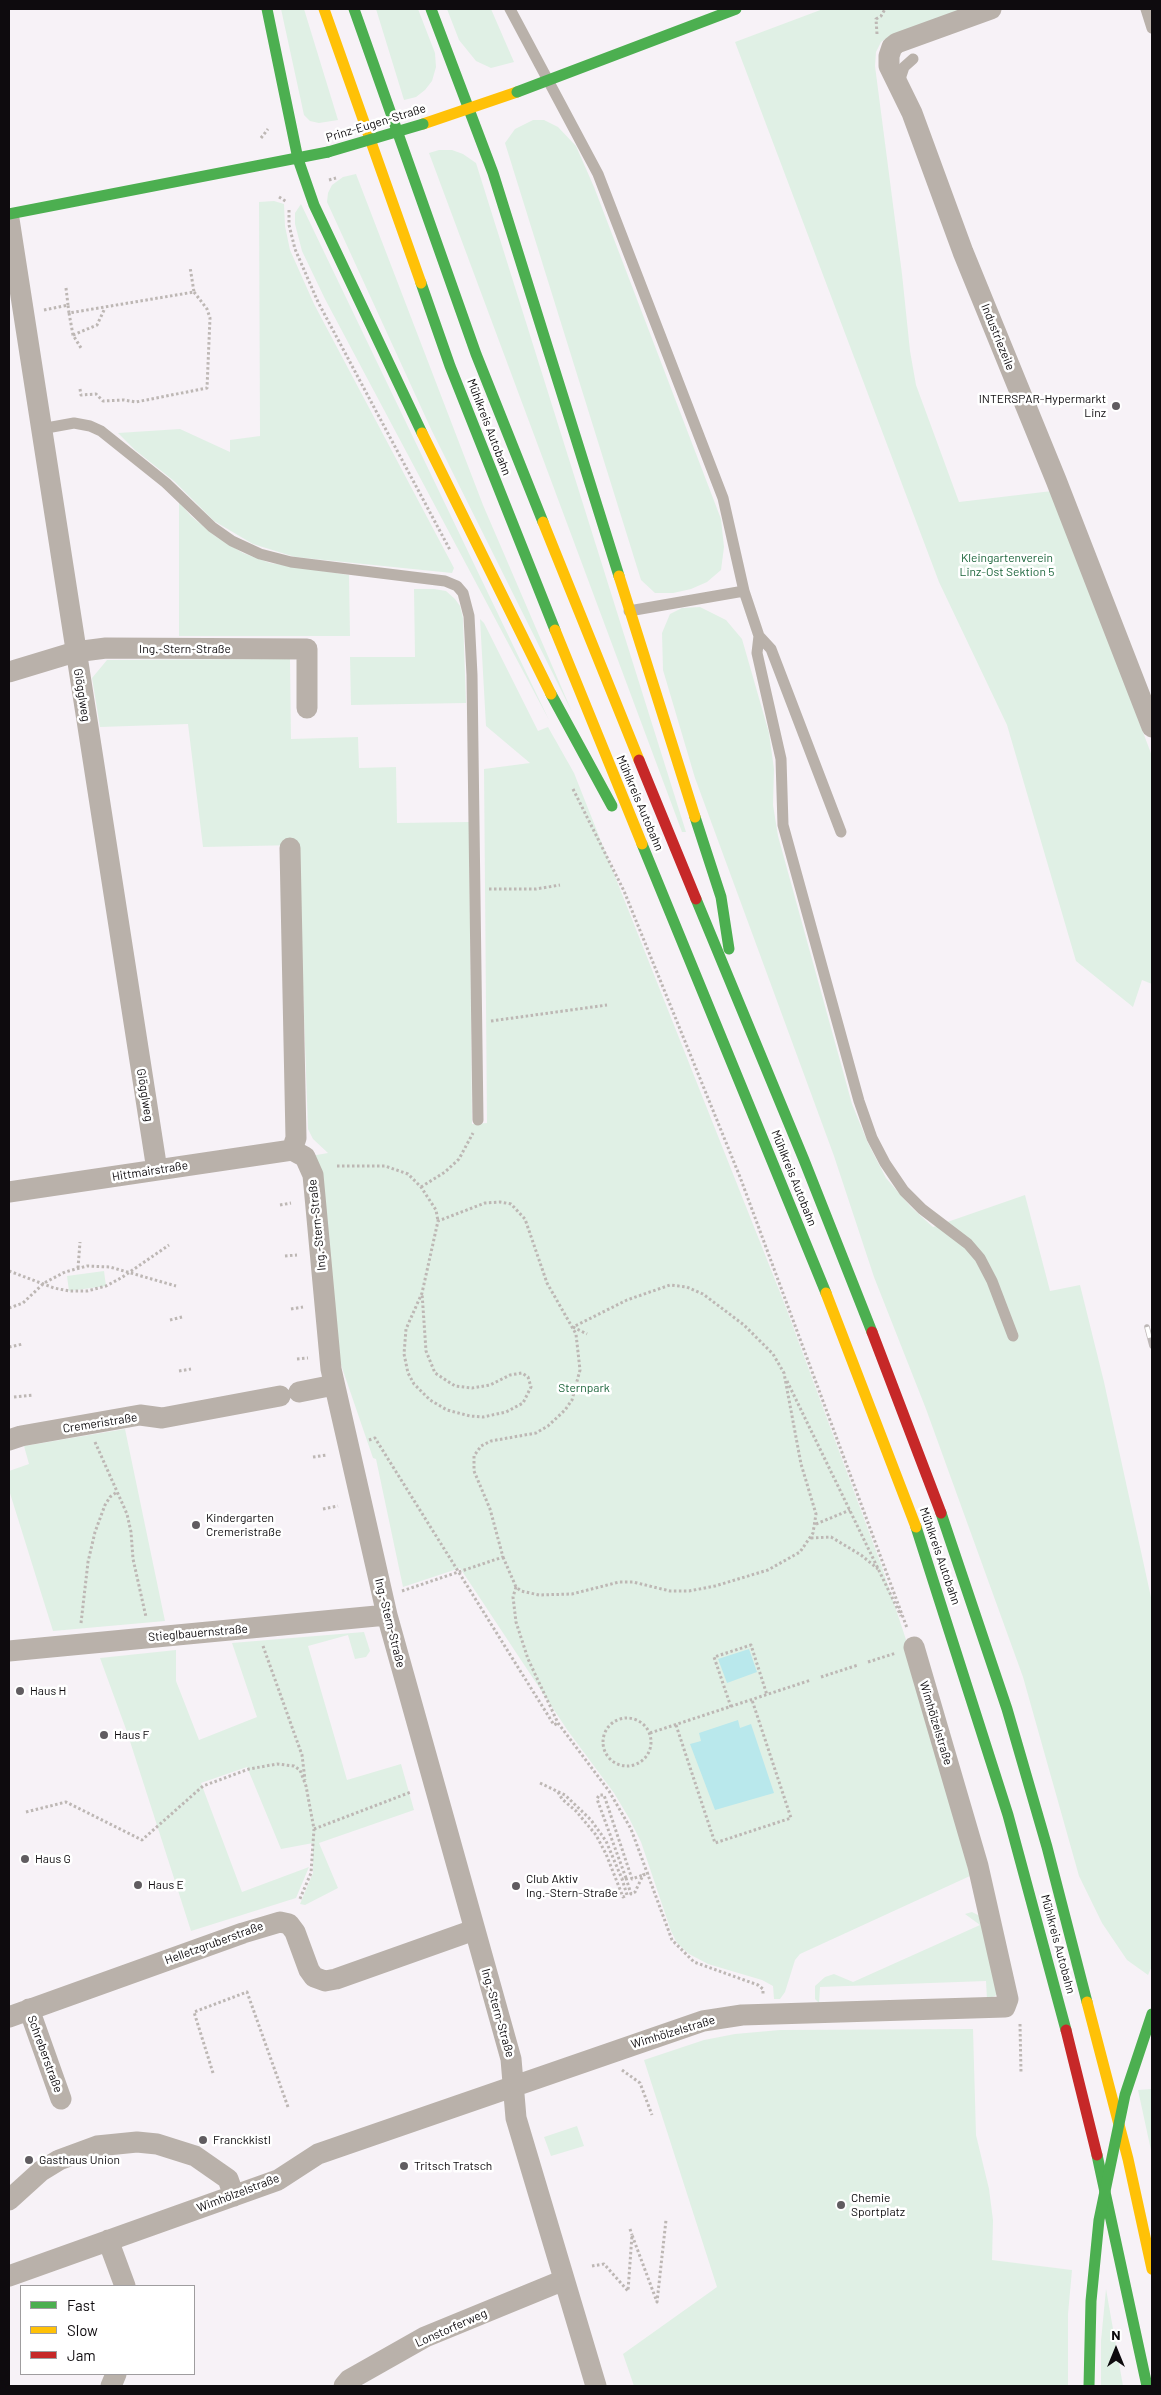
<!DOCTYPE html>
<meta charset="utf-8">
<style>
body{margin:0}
#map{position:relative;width:1161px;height:2395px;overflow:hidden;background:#f7f2f7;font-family:Barlow,sans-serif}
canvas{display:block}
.frame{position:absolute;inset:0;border:10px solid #0e0b0e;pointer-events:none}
.legend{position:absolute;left:20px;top:2285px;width:175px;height:90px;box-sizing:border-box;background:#fff;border:1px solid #9f9d9f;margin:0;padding:6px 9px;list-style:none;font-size:15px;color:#0e0b0e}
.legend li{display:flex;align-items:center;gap:10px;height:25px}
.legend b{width:25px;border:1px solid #9f9d9f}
.north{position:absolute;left:1091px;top:2325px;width:50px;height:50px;-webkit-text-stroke:4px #fff;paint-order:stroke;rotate:0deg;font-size:14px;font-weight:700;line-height:20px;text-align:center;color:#0e0b0e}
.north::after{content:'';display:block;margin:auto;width:18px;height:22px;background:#0e0b0e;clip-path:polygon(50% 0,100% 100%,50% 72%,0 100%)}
</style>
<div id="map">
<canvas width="1161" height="2395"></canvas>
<div class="frame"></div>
<ul class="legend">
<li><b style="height:6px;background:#4caf50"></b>Fast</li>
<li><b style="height:6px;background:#ffc107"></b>Slow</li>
<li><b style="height:6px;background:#c62828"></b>Jam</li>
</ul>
<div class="north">N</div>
</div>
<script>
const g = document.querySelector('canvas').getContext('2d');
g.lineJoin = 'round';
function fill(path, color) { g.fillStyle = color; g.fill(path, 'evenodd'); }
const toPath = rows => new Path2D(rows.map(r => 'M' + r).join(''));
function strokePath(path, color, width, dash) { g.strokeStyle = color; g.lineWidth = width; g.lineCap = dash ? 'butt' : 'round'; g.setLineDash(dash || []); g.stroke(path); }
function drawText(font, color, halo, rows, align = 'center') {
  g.font = font + ' Barlow,sans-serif'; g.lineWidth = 5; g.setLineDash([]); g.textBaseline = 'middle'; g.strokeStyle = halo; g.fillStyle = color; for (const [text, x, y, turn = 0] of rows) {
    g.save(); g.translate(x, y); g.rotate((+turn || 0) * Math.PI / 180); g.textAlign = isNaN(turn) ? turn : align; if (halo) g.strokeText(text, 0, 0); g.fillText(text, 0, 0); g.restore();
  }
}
fill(toPath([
 [281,9,304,9,338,120,319,123,310,121,304,115],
 [376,9,418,9,435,53,436,67,432,81,425,90,416,97,404,100],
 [447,9,491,9,514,62,491,68,476,61,459,40],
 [823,9,969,9,891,35,881,42,876,52,875,66,902,274,910,351,916,385,959,502,1052,491,1152,756,1152,984,1142,980,1133,1007,1076,961,1007,725,939,582,735,42],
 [533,120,544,120,558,127,576,146,594,187,721,519,724,547,721,570,707,582,691,589,673,593,655,593,641,580,505,143,515,129],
 [439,150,452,150,463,154,476,163,686,832,682,832,429,153],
 [356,174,483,505,572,712,431,429,327,202,328,193,332,185,343,177],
 [274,201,284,204,285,226,290,250,314,304,454,568,452,573,295,557,253,544,214,521,174,481,135,450,118,433,180,429,230,452,230,440,260,436,259,202],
 [301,204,549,720,325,299,302,251,295,224,295,213],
 [179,502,191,516,215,536,243,553,270,563,349,575,350,636,179,636],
 [414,589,434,589,446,591,455,599,460,606,463,618,466,703,351,705,350,657,415,657],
 [700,607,726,620,742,639,769,733,774,769,773,805,778,836,852,1104,868,1143,886,1178,911,1207,933,1227,1025,1195,1050,1291,1080,1285,1104,1382,1152,1602,1152,1966,1148,1975,1127,1960,1102,1923,1079,1876,1023,1677,926,1409,874,1277,834,1156,695,778,663,670,662,633,670,614,682,608],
 [480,619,484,623,538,731,548,727,574,773,785,1305,882,1567,917,1673,970,1876,800,1954,795,1960,785,1992,780,1999,774,1999,773,1986,762,1980,708,1964,689,1954,677,1943,671,1931,641,1842,629,1818,614,1793,568,1731,460,1568,403,1587,376,1459,373,1458,327,1324,305,1157,328,1153,313,1139,308,1129,298,845,203,847,188,724,100,727,92,678,107,660,290,659,291,739,358,737,359,768,396,767,397,823,469,822,472,1124,487,1123,484,769,530,763,486,726],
 [104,1271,106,1286,69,1291,67,1276],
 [125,1429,165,1621,53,1631,9,1490,9,1471,29,1464,24,1446],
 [364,1632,370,1651,366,1657,355,1659,348,1635,308,1646,347,1780,401,1764,414,1810,319,1843,338,1888,305,1905,300,1904,313,1873,313,1843,281,1849,247,1767,201,1783,242,1892,309,1867,296,1898,191,1931,127,1732,100,1658,176,1650,176,1681,199,1740,257,1717,232,1643],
 [972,1912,980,1916,998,1993,995,1996,987,1999,986,1981,820,1987,819,2003,815,1999,815,1986,825,1977,834,1974,853,1982,980,1925,965,1914],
 [973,2029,976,2135,989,2189,993,2220,992,2260,1072,2270,1068,2314,1068,2386,634,2386,623,2354,717,2287,644,2060,704,2040,735,2034,780,2030],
 [1152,2089,1152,2155,1138,2090],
 [577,2126,584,2146,551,2156,544,2137],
 [1106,2289,1123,2386,1101,2386,1101,2341]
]), '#e0f0e5');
fill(toPath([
 [749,1649,757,1672,727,1683,718,1659],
 [738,1720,740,1728,751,1724,774,1793,715,1810,690,1744,701,1741,699,1733]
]), '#b9e8ec');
strokePath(toPath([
 [877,34,876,19,881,16,885,9],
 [261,138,268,129],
 [329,180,336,178],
 [279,197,287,202],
 [289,210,289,225,295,249,318,302,450,550],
 [66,288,68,305],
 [44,310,68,305,69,313,194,292,190,267],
 [69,313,73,335,81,348],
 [73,335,97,325,105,308],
 [80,389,81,395,96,394,103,401,124,400,136,402,207,388,210,318,207,309,194,292],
 [573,789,624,891,740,1177,907,1628],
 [489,889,536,889,560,885],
 [491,1021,607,1005],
 [337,1166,385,1166,408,1174,421,1187,436,1210,438,1221],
 [421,1187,445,1172,459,1159,473,1133],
 [280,1205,291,1203],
 [285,1256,297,1255],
 [78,1268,80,1242],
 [9,1271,54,1288,69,1291,87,1291,106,1286,121,1278,169,1245],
 [9,1308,23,1303,44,1283,65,1272,87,1266,110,1267,176,1286],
 [291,1309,303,1307],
 [170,1320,182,1317],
 [573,1327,587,1334],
 [9,1347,23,1344],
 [297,1359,308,1358],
 [179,1371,191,1369],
 [787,1381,901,1616],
 [14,1397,33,1395],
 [369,1440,375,1438,554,1725,558,1723],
 [95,1442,127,1514,131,1532,133,1559,146,1617],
 [313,1457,327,1455],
 [323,1509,338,1506],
 [816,1524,850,1510],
 [811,1538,831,1537,861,1555,878,1569],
 [503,1557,516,1587,521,1591,539,1595,572,1594,619,1582,633,1582,670,1591,689,1591,715,1586,768,1570,800,1552,813,1533,816,1514,801,1464,784,1373,773,1354,744,1325,703,1294,687,1287,670,1285,627,1300,573,1327],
 [516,1587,513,1597,516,1622,528,1659,558,1723,609,1791,631,1829,672,1940,694,1962,758,1985,763,1989,763,1994],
 [402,1591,503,1557,490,1509,474,1471,474,1456,481,1446,491,1441,536,1433,548,1426,565,1410,572,1400,580,1370,576,1334,547,1283,525,1219,511,1204,500,1202,485,1203,438,1221,422,1293,406,1329,404,1354,408,1373,414,1384,430,1400,447,1410,470,1416,483,1417,506,1412,523,1403,531,1387,528,1377,522,1373,510,1375,490,1385,472,1388,455,1386,435,1373,426,1351,422,1293],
 [81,1623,88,1562,95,1532,105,1505,110,1497,117,1492],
 [263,1646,302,1755,305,1780],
 [868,1662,896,1653],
 [821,1677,858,1665],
 [731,1707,714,1657,751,1645,767,1695],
 '603 1742a24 24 0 1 1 48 0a24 24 0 1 1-48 0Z',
 [676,1725,715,1843,791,1818,752,1700],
 [650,1733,811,1680],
 [540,1783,565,1795,591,1820,606,1841,622,1879,626,1878,597,1799,599,1795,604,1795,632,1879,643,1875],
 [558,1792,562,1799,576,1811,596,1835,606,1854,623,1897,627,1895,622,1879],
 [26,1812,66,1802,142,1840,203,1786,249,1769,277,1764,294,1766,300,1770,306,1786,314,1829,311,1873,299,1901],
 [314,1829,411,1792],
 [626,1878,631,1894,635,1892,643,1875,649,1873],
 [1020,2024,1021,2073],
 [622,2070,640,2083,652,2115],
 [213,2073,194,2012,247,1992,288,2107],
 [630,2229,632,2235],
 [592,2266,604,2264,628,2291,632,2235,657,2302,666,2220]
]), '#bdb7b4', 3, [2.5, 2.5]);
strokePath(toPath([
 [510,9,598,174,723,498,744,591,759,636,771,649,841,832],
 [1146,9,1152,28],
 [899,82,904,67,913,59],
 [41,429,74,423,90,426,101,431,166,483,212,527,232,541,260,554,291,562,445,581,457,586,463,593,469,616,472,675,478,1120],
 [629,611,744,591],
 [759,636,757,653,781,759,783,825,859,1101,872,1138,885,1163,904,1191,922,1209,968,1244,980,1258,992,1281,1013,1336]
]), '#b9b1aa', 11);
strokePath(toPath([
 [991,9,897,43,892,47,889,56,889,66,912,113,963,252,1056,480,1152,727],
 [9,219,157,1170],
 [9,672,75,652,106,648,307,649,307,708],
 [290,848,296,1138,292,1150],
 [292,1150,305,1157,313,1175,331,1369,387,1615,511,2059,516,2118,596,2386],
 [9,1192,292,1150],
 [299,1392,334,1385],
 [9,1440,21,1436,140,1415,162,1418,280,1396],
 [9,1651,387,1615],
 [29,2009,61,2099],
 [9,2017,243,1933,280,1922,289,1924,295,1932,309,1970,314,1977,325,1981,336,1979,474,1930],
 [9,2200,41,2171,59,2160,97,2146,137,2142,157,2144,195,2156,228,2179,234,2196],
 [108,2240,125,2286],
 [9,2276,278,2180,318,2154,703,2021,742,2015,1005,2007,1008,1999,978,1866,914,1647],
 [111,2386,116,2374],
 [344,2386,349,2380,425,2337,564,2280]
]), '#b9b1aa', 21);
strokePath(toPath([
 [267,9,298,159,314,205,422,433],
 [354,9,476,354,543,522],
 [431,9,493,173,619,576],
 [9,214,328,152],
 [421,283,450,366,555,630],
 [551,694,612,806],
 [695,817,721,897,729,949],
 [642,844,826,1293],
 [696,899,804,1160,872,1332],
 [941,1513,1007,1709,1047,1847,1087,2002],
 [916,1527,1008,1815,1066,2030],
 [1097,2155,1147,2386]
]), '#4caf50', 11);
strokePath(toPath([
 [324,9,421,283],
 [423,124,517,92],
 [422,433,551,694],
 [543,522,639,760],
 [619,576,695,817],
 [555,630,642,844],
 [826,1293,916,1527],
 [1087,2002,1128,2159,1152,2269]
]), '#ffc107', 11);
strokePath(toPath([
 [639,760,696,899],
 [872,1332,941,1513],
 [1066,2030,1097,2155]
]), '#c62828', 11);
const rail = toPath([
 [1147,1327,1152,1346]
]);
strokePath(rail, '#bdb7b6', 5.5);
strokePath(rail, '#fff', 4, [11]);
strokePath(toPath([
 [517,92,736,9],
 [328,152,423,124],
 [1089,2386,1091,2301,1099,2220,1125,2095,1152,2014]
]), '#4caf50', 11);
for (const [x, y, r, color] of [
 [1116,406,5,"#605c60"],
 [196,1525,5,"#605c60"],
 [20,1691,5,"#605c60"],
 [104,1735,5,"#605c60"],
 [25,1859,5,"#605c60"],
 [138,1885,5,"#605c60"],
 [516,1886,5,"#605c60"],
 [203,2140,5,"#605c60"],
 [29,2160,5,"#605c60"],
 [404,2166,5,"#605c60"],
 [841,2205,5,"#605c60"]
]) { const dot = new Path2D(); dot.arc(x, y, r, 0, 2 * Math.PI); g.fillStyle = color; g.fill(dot); strokePath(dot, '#fff', 2); }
drawText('12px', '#0e0b0e', '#fff', [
 ["Prinz-Eugen-Straße",376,123,-17],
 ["Industriezeile",998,337,68],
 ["Mühlkreis Autobahn",489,427,69],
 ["Ing.-Stern-Straße",185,649],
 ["Glögglweg",82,695,81],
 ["Mühlkreis Autobahn",640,803,67],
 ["Glögglweg",145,1095,81],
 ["Hittmairstraße",150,1171,-9],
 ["Mühlkreis Autobahn",794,1178,68],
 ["Ing.-Stern-Straße",317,1225,-96],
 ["Cremeristraße",100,1423,-9],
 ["Mühlkreis Autobahn",940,1556,71],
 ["Ing.-Stern-Straße",390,1623,76],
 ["Stieglbauernstraße",198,1633,-5],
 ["Wimhölzelstraße",936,1723,73],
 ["Helletzgruberstraße",214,1943,-20],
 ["Mühlkreis Autobahn",1058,1944,75],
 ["Ing.-Stern-Straße",498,2013,74],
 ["Wimhölzelstraße",673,2032,-17],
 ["Schreberstraße",45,2054,70],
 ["Wimhölzelstraße",238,2193,-21],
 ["Lonstorferweg",451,2328,-24]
]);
drawText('12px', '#0e0b0e', '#fff', [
 ["INTERSPAR-Hypermarkt",1106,399,"right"],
 ["Linz",1106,413,"right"],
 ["Kindergarten",206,1518],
 ["Cremeristraße",206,1532],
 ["Haus H",30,1691],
 ["Haus F",114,1735],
 ["Haus G",35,1859],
 ["Club Aktiv",526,1879],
 ["Ing.-Stern-Straße",526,1893],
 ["Haus E",148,1885],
 ["Franckkistl",213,2140],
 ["Gasthaus Union",39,2160],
 ["Tritsch Tratsch",414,2166],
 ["Chemie",851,2198],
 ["Sportplatz",851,2212]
], 'left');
drawText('12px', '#1c653b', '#fff', [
 ["Kleingartenverein",1007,558],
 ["Linz-Ost Sektion 5",1007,572],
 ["Sternpark",584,1388]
]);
</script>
